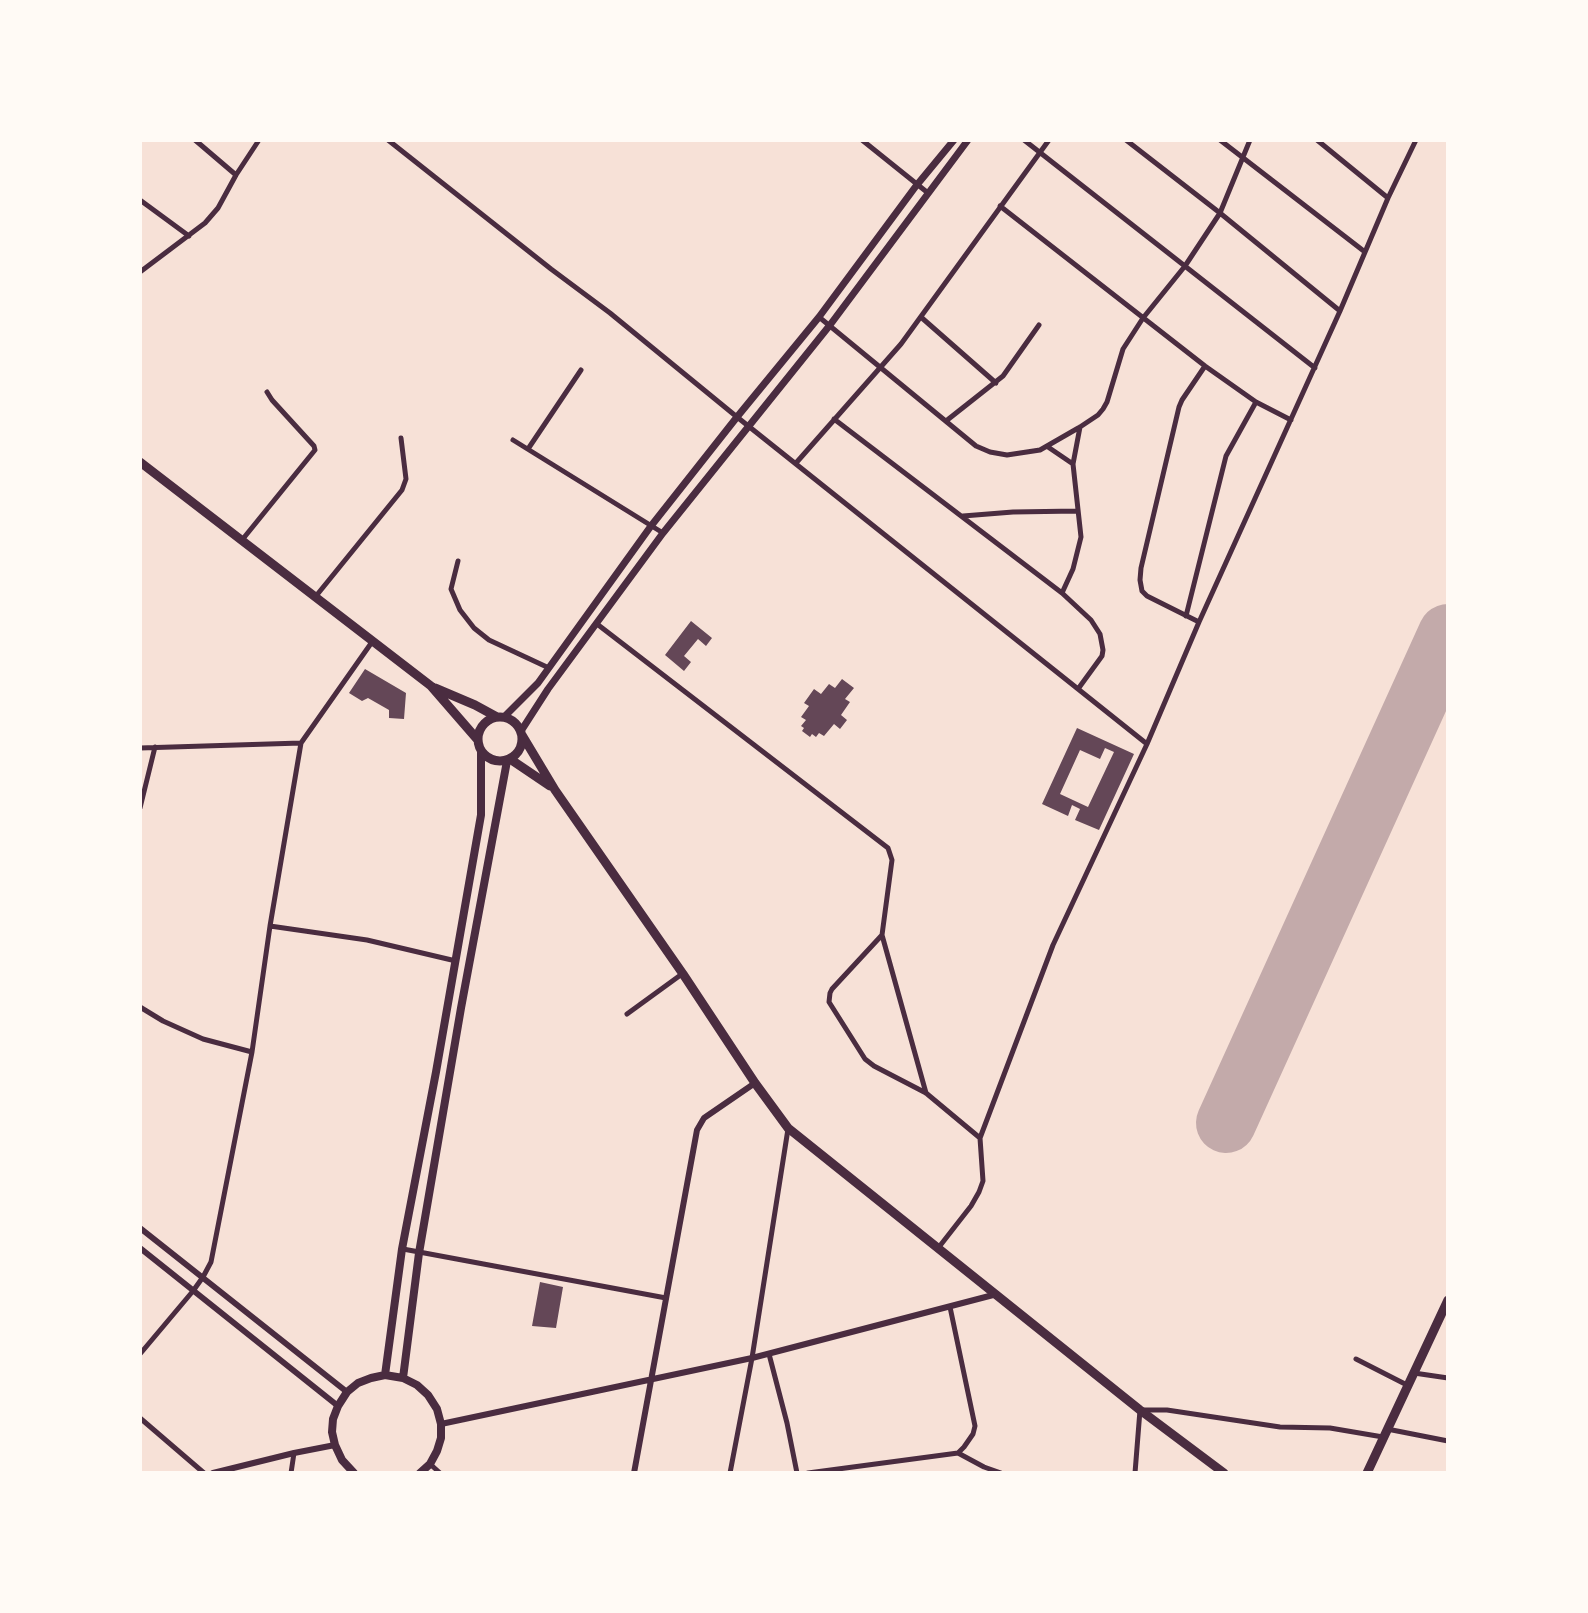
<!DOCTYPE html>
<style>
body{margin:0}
#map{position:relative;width:1588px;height:1613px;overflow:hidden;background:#f7e1d7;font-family:"Titillium Web",sans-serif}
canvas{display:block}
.frame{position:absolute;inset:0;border:142px solid #fffaf5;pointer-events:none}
</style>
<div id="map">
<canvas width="1588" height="1613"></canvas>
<div class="frame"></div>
</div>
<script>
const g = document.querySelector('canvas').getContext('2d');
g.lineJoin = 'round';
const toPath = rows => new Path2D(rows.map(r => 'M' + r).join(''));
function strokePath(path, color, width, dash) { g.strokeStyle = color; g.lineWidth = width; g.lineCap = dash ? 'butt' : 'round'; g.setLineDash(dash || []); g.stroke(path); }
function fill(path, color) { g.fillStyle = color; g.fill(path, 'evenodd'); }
strokePath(toPath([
 [1226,1123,1448,634]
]), '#c3aaaa', 60);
fill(toPath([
 [691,621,712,638,706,646,698,639,684,656,691,662,684,671,665,655],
 [365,669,406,693,404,719,389,718,389,710,368,698,362,701,349,693],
 [842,679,854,688,845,699,850,702,841,715,847,720,840,729,834,724,824,736,819,733,816,737,812,734,810,737,802,731,804,728,801,726,806,720,801,717,809,706,804,703,814,689,821,694,829,684,835,688],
 [1077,728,1134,754,1099,830,1075,820,1080,809,1072,805,1068,816,1042,804],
 [1105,748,1114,752,1088,807,1060,794,1080,750,1100,759],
 [540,1282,563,1287,556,1328,532,1326]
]), '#644757');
strokePath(toPath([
 [195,140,236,175],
 [388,140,551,269,610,313,737,417,1147,744],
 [862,140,928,193],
 [1024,140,1315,368],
 [1126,140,1220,213,1340,311],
 [1220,140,1365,252],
 [1317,140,1388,198],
 [140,200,189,236],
 [1000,206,1205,366,1256,402,1291,420],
 [140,272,205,223,218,208,236,175,259,140],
 [819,317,976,446,990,452,1007,455,1040,450,1080,427,1098,415,1103,409,1107,402,1123,349,1143,318,1185,266,1220,213,1250,140],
 [922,318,996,383],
 [834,419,1062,593,1091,620,1100,634,1103,650,1102,656,1078,689],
 [946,421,1003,376,1039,325],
 [513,440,663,533],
 [1048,447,1073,464],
 [528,449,581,370],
 [796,463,901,344,1049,140],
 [963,516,1013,512,1077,511],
 [242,540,315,450,314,446,272,400,267,392],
 [458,561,451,589,460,610,474,628,489,640,549,668],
 [1062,593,1073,569,1081,537,1073,464,1080,427],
 [316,596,402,490,406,479,401,438],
 [1186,616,1226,456,1256,402],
 [1199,622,1147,596,1142,591,1140,580,1141,568,1179,407,1182,400,1205,366],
 [597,624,888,848,892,860,882,935,926,1093],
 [140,748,301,743],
 [140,808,155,747],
 [270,926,367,940,456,961],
 [882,935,832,989,830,993,829,1002,865,1059,874,1066,926,1093,980,1138],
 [140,1007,163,1021,203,1039,252,1052],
 [627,1014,682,974],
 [939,1247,971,1206,979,1192,983,1181,980,1138,1053,945,1147,744,1199,622,1340,311,1388,198,1416,140],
 [403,1249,666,1298],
 [140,1354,193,1291,203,1277,211,1262,252,1052,270,926,301,743,372,642],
 [769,1354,787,1423,797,1473],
 [1356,1359,1407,1385],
 [1414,1373,1448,1378],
 [140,1418,204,1473],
 [1387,1429,1448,1441],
 [958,1453,984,1467,1001,1473],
 [430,1464,440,1473],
 [291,1473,294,1453],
 [730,1473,752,1358,788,1129],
 [808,1473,958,1453,964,1447,973,1434,975,1426,950,1307],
 [1135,1473,1140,1410,1167,1410,1280,1427,1330,1428,1383,1437]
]), '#4a2c40', 5);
strokePath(toPath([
 [140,1228,347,1392],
 [140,1248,338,1406],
 [441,1424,752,1358,997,1294],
 [213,1473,294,1453,335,1445],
 [634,1473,697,1130,704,1118,755,1083]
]), '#4a2c40', 6);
strokePath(toPath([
 [504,717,538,683,651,526,737,417,819,317,916,186,954,140],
 [521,731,548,689,663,533,830,325,968,140]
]), '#4a2c40', 7);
strokePath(toPath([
 [385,1375,402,1249,436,1072,481,815,481,751],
 [403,1378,419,1253,461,1008,507,761],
 [354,1473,342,1460,335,1445,332,1432,333,1419,338,1406,347,1392,358,1383,371,1378,385,1375,403,1378,417,1385,428,1395,437,1409,441,1424,441,1438,437,1451,430,1464,420,1473]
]), '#4a2c40', 8);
strokePath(toPath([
 [140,462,431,686,477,739],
 [435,688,475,705,497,717],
 '478 739a22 22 0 1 1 44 0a22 22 0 1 1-44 0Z',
 [522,735,555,790,683,974,755,1083,788,1128,1140,1410,1224,1473],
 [510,759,550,786],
 [1367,1473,1448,1300]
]), '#4a2c40', 9);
</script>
